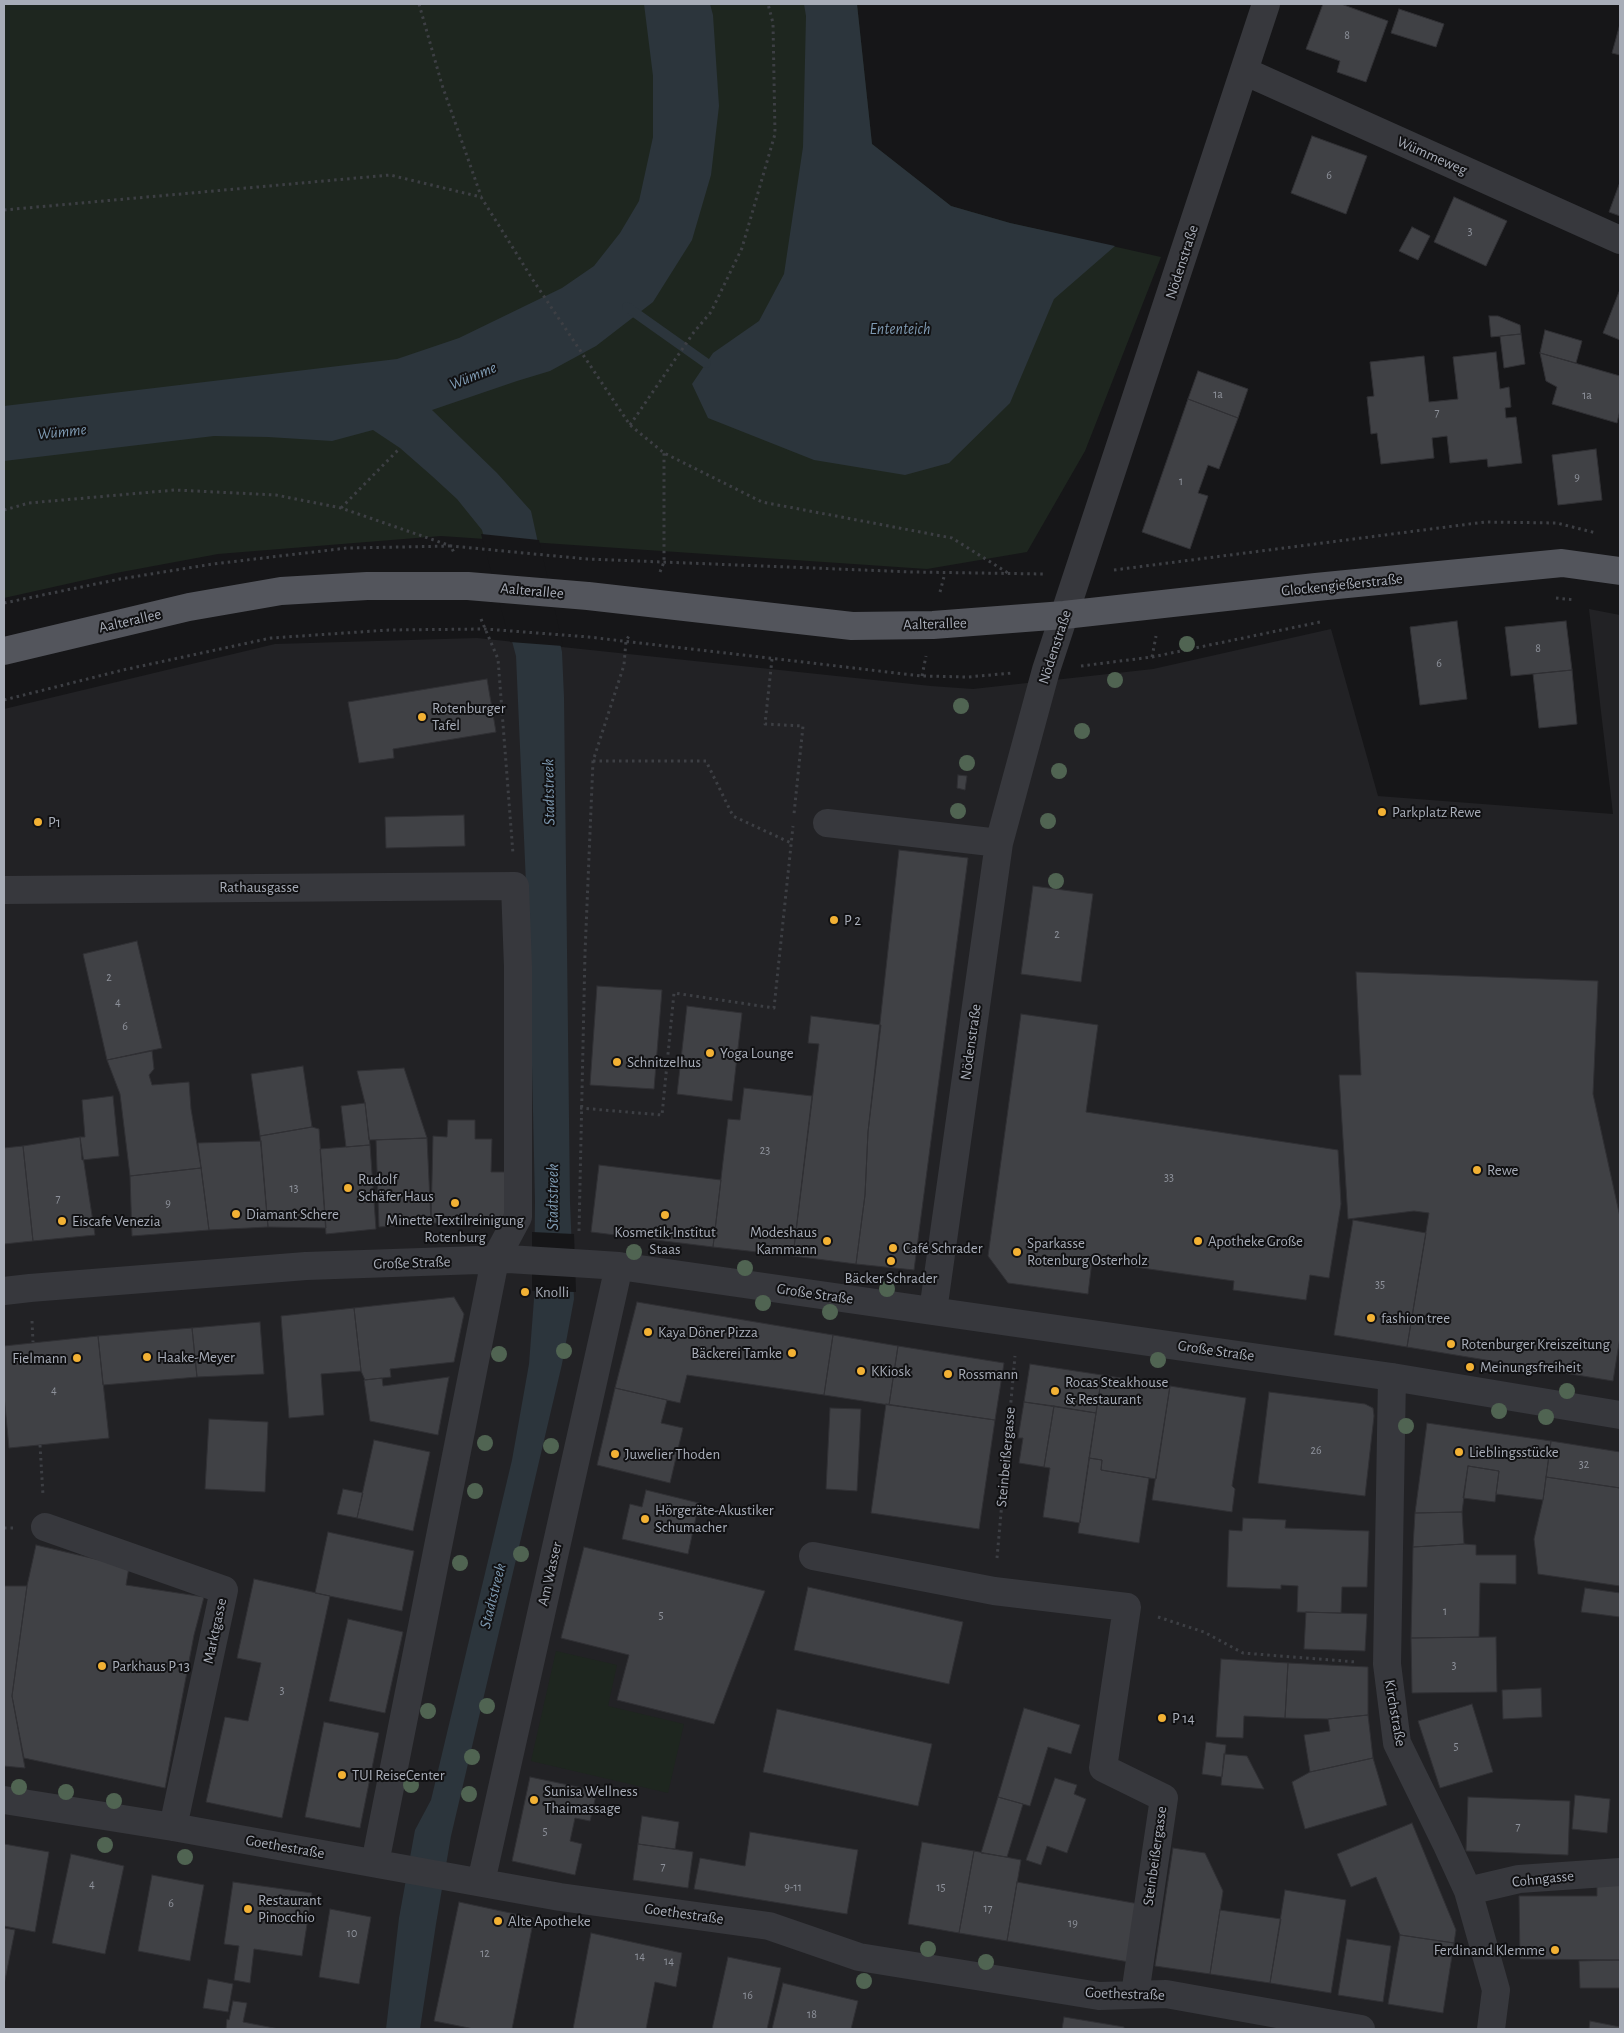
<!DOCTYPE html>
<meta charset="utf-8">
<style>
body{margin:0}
#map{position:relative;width:1624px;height:2033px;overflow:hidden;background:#161618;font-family:"Alegreya Sans",sans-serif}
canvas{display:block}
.frame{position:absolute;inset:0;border:5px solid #a8adb8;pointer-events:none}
</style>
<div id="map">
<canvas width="1624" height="2033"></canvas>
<div class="frame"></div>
</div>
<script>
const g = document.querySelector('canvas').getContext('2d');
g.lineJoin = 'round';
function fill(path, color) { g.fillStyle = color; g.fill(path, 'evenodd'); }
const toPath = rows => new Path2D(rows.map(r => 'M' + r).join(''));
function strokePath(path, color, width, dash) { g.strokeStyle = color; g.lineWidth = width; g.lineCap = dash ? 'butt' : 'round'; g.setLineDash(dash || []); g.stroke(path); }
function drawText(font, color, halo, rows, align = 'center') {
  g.font = font + ' "Alegreya Sans",sans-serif'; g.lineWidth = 4; g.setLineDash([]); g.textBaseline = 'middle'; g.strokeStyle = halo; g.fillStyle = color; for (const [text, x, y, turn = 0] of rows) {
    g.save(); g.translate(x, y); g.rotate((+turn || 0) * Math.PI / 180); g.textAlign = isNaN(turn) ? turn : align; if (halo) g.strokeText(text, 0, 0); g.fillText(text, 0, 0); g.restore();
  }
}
fill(toPath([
 [1589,609,1620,615,1620,2029,4,2029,4,709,275,644,477,638,931,686,973,689,1153,669,1331,629,1378,796,1613,814]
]), '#222225');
fill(toPath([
 [4,4,857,4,872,144,951,206,1010,223,1161,257,1085,451,1027,552,927,569,441,536,218,554,116,573,4,598],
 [556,1651,617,1665,608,1706,684,1724,668,1793,531,1761]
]), '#1e261f');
fill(toPath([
 [644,4,710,4,713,15,719,106,711,175,692,240,653,302,596,346,550,371,517,381,432,410,497,473,531,511,562,652,564,697,570,1202,574,1299,562,1364,451,1836,436,1924,420,2029,386,2029,399,1918,415,1830,431,1800,512,1460,529,1364,534,1299,535,1202,530,975,516,656,482,530,457,499,432,476,400,448,373,430,332,441,268,437,214,436,4,461,4,406,397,359,459,338,562,288,594,266,620,233,639,201,653,137,653,76],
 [804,4,857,4,872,144,951,206,1010,223,1115,246,1054,299,1010,403,949,463,905,475,814,460,708,418,692,384,713,353,759,321,784,274,803,147,806,16]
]), '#2c353c');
fill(toPath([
 [481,534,539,540,563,646,510,642],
 [532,1232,574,1234,576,1292,532,1291]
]), '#161618');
strokePath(toPath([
 [627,307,706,363]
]), '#2c353c', 10);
const building = toPath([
 [1323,4,1341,4,1388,21,1366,82,1337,72,1340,61,1306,49,1323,4],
 [1399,9,1444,24,1436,47,1391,33,1399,9],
 [1620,24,1620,55,1612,53,1620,24],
 [1312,136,1367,156,1346,214,1291,193,1312,136],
 [1620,182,1620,216,1609,212,1620,182],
 [1454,197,1507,221,1486,266,1434,242,1454,197],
 [1412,227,1430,236,1418,260,1399,251,1412,227],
 [1619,292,1620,292,1620,340,1603,333,1619,292],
 [1489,316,1498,316,1520,325,1521,334,1491,337,1489,316],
 [1545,330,1582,341,1576,363,1540,353,1545,330],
 [1521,334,1525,364,1504,368,1500,336,1521,334],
 [1496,352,1500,389,1509,387,1511,407,1505,408,1506,418,1516,417,1522,463,1488,467,1487,459,1450,463,1447,436,1432,438,1434,458,1381,464,1377,433,1371,434,1367,397,1374,396,1370,362,1424,356,1429,402,1458,399,1453,357,1496,352],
 [1540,353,1620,376,1620,410,1617,423,1552,404,1557,387,1546,381,1540,353],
 [1198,371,1248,389,1238,418,1188,399,1198,371],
 [1188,399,1238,418,1219,469,1208,465,1198,493,1208,496,1190,549,1142,532,1188,399],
 [1596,449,1602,500,1558,505,1552,455,1596,449],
 [1457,621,1467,699,1420,705,1410,627,1457,621],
 [1566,621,1572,670,1511,676,1505,627,1566,621],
 [1572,670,1577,724,1539,728,1533,674,1572,670],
 [487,679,496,732,393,749,394,758,359,763,348,702,487,679],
 [958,775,967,776,965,790,957,788,958,775],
 [464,815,465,846,386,848,385,817,464,815],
 [899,850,968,858,914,1270,856,1264,865,1195,868,1132,899,850],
 [1033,886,1093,894,1081,982,1021,974,1033,886],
 [137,941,162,1048,107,1060,83,954,137,941],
 [1356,972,1598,981,1593,1094,1620,1217,1620,1337,1613,1381,1407,1347,1429,1213,1414,1211,1348,1219,1339,1075,1361,1075,1356,972],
 [597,986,662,990,654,1089,590,1085,597,986],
 [687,1006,742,1013,732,1101,677,1094,687,1006],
 [1021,1014,1098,1025,1086,1112,1338,1150,1341,1204,1329,1278,1310,1275,1306,1300,1233,1290,1234,1281,1092,1261,1088,1294,1008,1283,988,1256,1021,1014],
 [811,1016,881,1025,868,1132,865,1195,856,1264,793,1256,819,1044,808,1043,811,1016],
 [152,1051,154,1069,149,1075,152,1085,189,1082,191,1109,201,1168,130,1176,120,1094,107,1060,152,1051],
 [303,1066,312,1127,260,1136,251,1074,303,1066],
 [404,1068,427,1138,369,1140,365,1103,357,1071,404,1068],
 [744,1088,812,1096,793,1256,713,1247,728,1119,740,1120,744,1088],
 [113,1096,119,1156,82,1160,80,1137,85,1137,82,1100,113,1096],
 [365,1103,370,1145,346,1147,341,1106,365,1103],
 [448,1120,475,1120,475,1139,492,1139,491,1172,510,1172,509,1225,431,1223,433,1136,447,1137,448,1120],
 [312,1127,319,1129,326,1228,268,1227,260,1136,312,1127],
 [80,1137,95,1235,33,1241,23,1146,80,1137],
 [427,1138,431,1223,379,1227,376,1140,427,1138],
 [261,1141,268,1227,209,1230,198,1143,261,1141],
 [370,1145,376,1229,326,1234,320,1149,370,1145],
 [23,1146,33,1241,4,1244,4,1148,23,1146],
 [599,1165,721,1180,713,1247,591,1232,599,1165],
 [201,1168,209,1230,132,1236,130,1176,201,1168],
 [1353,1220,1426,1233,1407,1347,1334,1335,1353,1220],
 [454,1297,464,1314,454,1362,390,1369,391,1377,365,1380,361,1371,354,1308,454,1297],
 [637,1302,833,1335,824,1395,687,1375,680,1403,615,1388,637,1302],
 [354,1308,361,1371,321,1374,324,1415,289,1418,281,1316,354,1308],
 [260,1322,264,1374,197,1377,192,1328,260,1322],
 [192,1328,197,1377,103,1385,98,1336,192,1328],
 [833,1335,898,1346,889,1405,824,1395,833,1335],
 [98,1336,109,1438,9,1448,4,1395,4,1346,98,1336],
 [898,1346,1004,1363,995,1420,889,1405,898,1346],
 [1030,1364,1102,1375,1096,1413,1024,1402,1030,1364],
 [1102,1375,1170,1386,1156,1479,1101,1470,1102,1460,1089,1458,1102,1375],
 [449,1377,438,1435,370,1421,364,1380,382,1378,383,1386,449,1377],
 [1170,1386,1246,1398,1232,1486,1235,1489,1232,1512,1152,1500,1170,1386],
 [615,1388,667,1400,661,1423,683,1428,670,1483,597,1465,615,1388],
 [1269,1392,1365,1404,1373,1408,1374,1416,1365,1496,1258,1483,1269,1392],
 [1024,1402,1054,1406,1044,1467,1019,1463,1023,1438,1018,1438,1024,1402],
 [886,1404,995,1420,979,1529,871,1513,886,1404],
 [1054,1406,1096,1413,1080,1523,1043,1517,1050,1468,1044,1467,1054,1406],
 [830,1408,861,1409,857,1491,826,1489,830,1408],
 [209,1419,268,1422,265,1492,205,1489,209,1419],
 [1427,1423,1551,1441,1543,1500,1496,1494,1499,1471,1468,1466,1462,1512,1415,1513,1427,1423],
 [374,1440,430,1452,413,1531,357,1518,374,1440],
 [1551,1441,1620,1452,1620,1488,1546,1477,1551,1441],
 [1089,1458,1102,1460,1101,1470,1149,1478,1139,1543,1078,1533,1089,1458],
 [1468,1466,1499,1471,1495,1502,1463,1498,1468,1466],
 [1546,1477,1620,1488,1620,1586,1538,1574,1534,1539,1543,1500,1546,1477],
 [343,1489,363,1493,357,1518,337,1514,343,1489],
 [646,1490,699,1503,688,1554,622,1539,630,1504,642,1507,646,1490],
 [1462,1512,1464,1544,1413,1547,1415,1513,1462,1512],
 [1243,1518,1286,1520,1285,1528,1369,1531,1367,1587,1342,1587,1341,1613,1297,1612,1298,1586,1281,1585,1281,1589,1227,1587,1229,1530,1242,1531,1243,1518],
 [328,1532,414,1551,402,1611,315,1593,328,1532],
 [1464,1544,1476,1545,1476,1555,1516,1555,1516,1584,1480,1583,1479,1637,1411,1638,1413,1547,1464,1544],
 [36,1545,129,1567,126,1585,204,1597,194,1635,165,1788,24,1758,12,1696,27,1586,36,1545],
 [584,1547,765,1591,714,1724,617,1700,629,1655,561,1638,584,1547],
 [254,1579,330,1596,282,1818,206,1802,225,1717,248,1721,261,1663,237,1658,254,1579],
 [4,1586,27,1586,12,1696,25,1768,4,1766,4,1586],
 [808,1587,963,1622,949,1684,794,1650,808,1587],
 [1585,1588,1620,1593,1620,1617,1581,1612,1585,1588],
 [1306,1612,1367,1614,1365,1651,1304,1649,1306,1612],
 [348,1619,403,1632,385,1713,329,1701,348,1619],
 [1496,1637,1497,1692,1412,1693,1411,1638,1496,1637],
 [1221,1659,1288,1663,1285,1718,1244,1716,1243,1738,1216,1737,1221,1659],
 [1288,1663,1368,1667,1368,1715,1328,1719,1285,1718,1288,1663],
 [1541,1688,1542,1717,1503,1719,1502,1690,1541,1688],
 [1472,1704,1493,1772,1440,1788,1418,1721,1472,1704],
 [1024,1708,1080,1725,1071,1754,1048,1747,1030,1806,998,1797,1024,1708],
 [777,1709,932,1744,918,1806,763,1772,777,1709],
 [1368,1715,1373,1758,1310,1772,1304,1735,1330,1731,1328,1719,1368,1715],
 [324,1722,379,1733,360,1828,305,1817,324,1722],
 [1206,1742,1226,1745,1222,1777,1202,1774,1206,1742],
 [1224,1754,1247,1756,1264,1789,1221,1785,1224,1754],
 [1373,1758,1387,1805,1305,1829,1292,1782,1310,1772,1373,1758],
 [530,1777,597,1791,590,1821,575,1818,570,1841,582,1844,575,1875,512,1861,530,1777],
 [1055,1778,1077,1785,1074,1794,1086,1799,1067,1853,1047,1846,1041,1865,1026,1860,1055,1778],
 [1575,1795,1610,1799,1607,1833,1572,1829,1575,1795],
 [998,1797,1023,1804,1007,1857,981,1853,998,1797],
 [1468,1797,1570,1801,1568,1855,1466,1851,1468,1797],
 [642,1816,679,1822,675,1849,638,1844,642,1816],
 [1412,1823,1456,1930,1454,1943,1400,1935,1376,1877,1351,1887,1337,1854,1412,1823],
 [750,1832,858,1850,847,1914,694,1889,700,1858,745,1866,750,1832],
 [922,1842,974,1851,959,1933,908,1924,922,1842],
 [4,1844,49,1852,35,1932,4,1926,4,1844],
 [638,1844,693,1852,688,1888,633,1880,638,1844],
 [1173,1848,1205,1853,1223,1891,1210,1974,1155,1966,1173,1848],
 [974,1851,1021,1860,1007,1941,959,1933,974,1851],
 [71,1854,124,1866,105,1954,52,1943,71,1854],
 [152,1875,204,1885,190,1961,138,1951,152,1875],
 [1597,1880,1620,1880,1620,1960,1520,1959,1519,1896,1597,1896,1597,1880],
 [233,1882,312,1893,302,1956,254,1949,250,1983,234,1980,239,1946,224,1944,233,1882],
 [1017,1882,1139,1904,1129,1962,1007,1941,1017,1882],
 [1285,1890,1346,1900,1331,1993,1270,1983,1285,1890],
 [459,1902,534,1918,512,2029,474,2029,434,2021,459,1902],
 [330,1909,371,1917,359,1984,319,1977,330,1909],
 [1220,1910,1281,1919,1270,1983,1210,1974,1220,1910],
 [4,1928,15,1930,4,1985,4,1928],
 [591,1933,682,1953,676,1987,655,1982,646,2029,573,2029,591,1933],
 [1400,1935,1454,1943,1443,2013,1388,2004,1400,1935],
 [1347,1939,1391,1946,1383,2002,1338,1995,1347,1939],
 [728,1957,781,1968,767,2029,712,2029,728,1957],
 [1620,1960,1620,1988,1580,1988,1579,1961,1620,1960],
 [208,1979,233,1984,228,2012,203,2008,208,1979],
 [783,1983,858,2001,851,2029,772,2029,783,1983],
 [233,2001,247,2003,243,2022,279,2029,226,2029,227,2019,229,2020,233,2001],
 [1064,2017,1124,2027,1124,2029,1062,2029,1064,2017],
 [1590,2021,1620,2027,1620,2029,1589,2029,1590,2021]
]);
fill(building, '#404145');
strokePath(building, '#303034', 1);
strokePath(toPath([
 [419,4,442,85,481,196],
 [4,210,390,175,481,197,533,280,630,425,664,453,762,502,952,538,1008,573],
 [630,425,694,332,711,312,742,248,775,134,773,23,768,4],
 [341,508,400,448],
 [4,510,29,503,175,490,276,495,341,508,451,546,587,559,913,572,1043,574],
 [1114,570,1485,522,1557,523,1596,533],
 [660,572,664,562,664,453],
 [940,592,945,573],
 [1556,598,1575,600],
 [4,603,120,579,213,564,347,548,451,546,454,553],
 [481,619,498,659,513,854],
 [1152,657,1156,636],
 [772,659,765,724,803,726,794,814],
 [1081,666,1152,657,1320,622],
 [922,676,926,656],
 [4,700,123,670,271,638,389,630,485,629,589,637,922,676,968,677,1012,673],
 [593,761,706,761,733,816,791,843],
 [580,1108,662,1115,674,993,774,1008,793,826],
 [579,1231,585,953,593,761,624,665,626,641,630,634],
 [32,1321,33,1342],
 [40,1445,43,1495],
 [4,1528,13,1528],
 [997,1558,1015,1356],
 [1158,1617,1204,1632,1243,1653,1356,1662]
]), '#3d3f44', 3, [2.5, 4]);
strokePath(toPath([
 [1244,71,1620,240],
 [827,823,999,843],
 [4,890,515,886,518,967,518,1217,495,1260,375,1863],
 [4,1291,30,1288,306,1266,508,1259,589,1264,619,1266,730,1282,1392,1377,1620,1415],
 [933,1311,999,843,1046,670,1266,4],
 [1392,1377,1387,1664,1397,1743,1446,1843,1468,1891,1496,1990,1491,2029],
 [45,1527,224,1590,173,1827],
 [813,1556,994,1591,1127,1607,1103,1768,1164,1798,1135,1994],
 [4,1800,173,1827,560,1897,769,1926,859,1957,1099,1996,1166,1994,1361,2029],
 [481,1882,619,1266],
 [1468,1891,1519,1879,1620,1872]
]), '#37383d', 28);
strokePath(toPath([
 [4,651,189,607,281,591,367,586,468,586,588,596,852,626,933,625,1064,615,1316,587,1562,563,1620,571]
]), '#53555c', 28);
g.fillStyle = '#506452';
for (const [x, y] of [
 [1187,644],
 [1115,680],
 [961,706],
 [1082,731],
 [967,763],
 [1059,771],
 [958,811],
 [1048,821],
 [1056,881],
 [634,1252],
 [745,1268],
 [887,1289],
 [763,1303],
 [830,1312],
 [564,1351],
 [499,1354],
 [1158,1360],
 [1567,1391],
 [1499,1411],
 [1546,1417],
 [1406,1426],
 [485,1443],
 [551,1446],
 [475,1491],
 [521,1554],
 [460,1563],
 [487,1706],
 [428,1711],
 [472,1757],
 [411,1785],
 [19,1787],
 [66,1792],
 [469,1794],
 [114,1801],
 [105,1845],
 [185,1857],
 [928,1949],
 [986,1962],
 [864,1981]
]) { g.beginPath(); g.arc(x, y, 8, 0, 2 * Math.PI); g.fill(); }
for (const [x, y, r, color] of [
 [422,717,5,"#f2b134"],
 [1382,812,5,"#f2b134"],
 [38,822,5,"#f2b134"],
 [834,920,5,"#f2b134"],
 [710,1053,5,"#f2b134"],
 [617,1062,5,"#f2b134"],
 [1477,1170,5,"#f2b134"],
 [348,1188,5,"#f2b134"],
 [455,1203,5,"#f2b134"],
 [236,1214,5,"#f2b134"],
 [665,1215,5,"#f2b134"],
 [62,1221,5,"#f2b134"],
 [827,1241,5,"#f2b134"],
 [1198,1241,5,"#f2b134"],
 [893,1248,5,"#f2b134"],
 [1017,1252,5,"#f2b134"],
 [891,1261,5,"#f2b134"],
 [525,1292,5,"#f2b134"],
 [1371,1318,5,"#f2b134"],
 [648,1332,5,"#f2b134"],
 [1451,1344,5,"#f2b134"],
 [792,1353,5,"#f2b134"],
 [147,1357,5,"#f2b134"],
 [77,1358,5,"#f2b134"],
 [1470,1367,5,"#f2b134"],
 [861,1371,5,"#f2b134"],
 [948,1374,5,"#f2b134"],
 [1055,1391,5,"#f2b134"],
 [1459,1452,5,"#f2b134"],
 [615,1454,5,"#f2b134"],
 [645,1519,5,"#f2b134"],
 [102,1666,5,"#f2b134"],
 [1162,1718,5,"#f2b134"],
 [342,1775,5,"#f2b134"],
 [534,1800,5,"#f2b134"],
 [248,1909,5,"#f2b134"],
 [498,1921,5,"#f2b134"],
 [1555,1950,5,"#f2b134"]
]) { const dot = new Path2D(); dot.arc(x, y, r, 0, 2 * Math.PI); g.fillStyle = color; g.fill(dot); strokePath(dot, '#111113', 2); }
drawText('12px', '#8e929b', null, [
 ["8",1347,35],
 ["6",1329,175],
 ["3",1470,231],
 ["1a",1218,394],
 ["1a",1587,395],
 ["7",1437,412],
 ["9",1577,477],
 ["1",1181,481],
 ["8",1538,648],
 ["6",1439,663],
 ["2",1057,934],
 ["2",109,977],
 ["4",118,1002],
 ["6",125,1026],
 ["23",765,1150],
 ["33",1169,1177],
 ["13",294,1188],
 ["7",58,1198],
 ["9",168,1203],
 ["35",1380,1284],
 ["4",54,1390],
 ["26",1316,1450],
 ["32",1584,1464],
 ["1",1445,1611],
 ["5",661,1615],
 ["3",1454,1665],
 ["3",282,1690],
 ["5",1456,1746],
 ["7",1518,1826],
 ["5",545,1831],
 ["7",663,1866],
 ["4",92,1884],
 ["9-11",793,1887],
 ["15",941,1887],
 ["6",171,1903],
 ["17",988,1908],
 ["19",1073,1923],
 ["10",352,1933],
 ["12",485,1953],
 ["14",640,1956],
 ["14",669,1961],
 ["16",748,1995],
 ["18",812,2014]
]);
drawText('15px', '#a8adb8', '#111113', [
 ["Wümmeweg",1432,156,24],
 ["Nödenstraße",1182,262,-72],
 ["Glockengießerstraße",1342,585,-6],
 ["Aalterallee",532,591,5],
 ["Aalterallee",130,621,-13],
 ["Aalterallee",935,624,-2],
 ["Nödenstraße",1055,647,-72],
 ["Rathausgasse",259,887],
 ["Nödenstraße",971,1042,-82],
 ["Große Straße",412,1263,-2],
 ["Große Straße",815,1294,8],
 ["Große Straße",1216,1351,8],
 ["Steinbeißergasse",1006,1457,-85],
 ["Am Wasser",550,1574,-77],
 ["Marktgasse",215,1631,-78],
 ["Kirchstraße",1395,1713,80],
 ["Goethestraße",285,1847,10],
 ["Steinbeißergasse",1155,1856,-82],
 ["Cohngasse",1543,1879,-6],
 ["Goethestraße",684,1914,8],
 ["Goethestraße",1125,1994,2]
]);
drawText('15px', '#a8adb8', '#111113', [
 ["Rotenburger",432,708],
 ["Tafel",432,725],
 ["Parkplatz Rewe",1392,812],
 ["P1",48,822],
 ["P 2",844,920],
 ["Yoga Lounge",720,1053],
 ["Schnitzelhus",627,1062],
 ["Rewe",1487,1170],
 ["Rudolf",358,1179],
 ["Schäfer Haus",358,1196],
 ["Diamant Schere",246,1214],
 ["Minette Textilreinigung",455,1220,"center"],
 ["Rotenburg",455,1237,"center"],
 ["Eiscafe Venezia",72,1221],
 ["Kosmetik-Institut",665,1232,"center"],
 ["Staas",665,1249,"center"],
 ["Modeshaus",817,1232,"right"],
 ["Kammann",817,1249,"right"],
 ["Apotheke Große",1208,1241],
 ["Sparkasse",1027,1243],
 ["Rotenburg Osterholz",1027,1260],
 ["Café Schrader",903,1248],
 ["Bäcker Schrader",891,1278,"center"],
 ["Knolli",535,1292],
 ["fashion tree",1381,1318],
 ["Kaya Döner Pizza",658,1332],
 ["Rotenburger Kreiszeitung",1461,1344],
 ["Bäckerei Tamke",782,1353,"right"],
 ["Haake-Meyer",157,1357],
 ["Fielmann",67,1358,"right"],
 ["Meinungsfreiheit",1480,1367],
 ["KKiosk",871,1371],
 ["Rossmann",958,1374],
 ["Rocas Steakhouse",1065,1382],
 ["& Restaurant",1065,1399],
 ["Lieblingsstücke",1469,1452],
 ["Juwelier Thoden",625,1454],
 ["Hörgeräte-Akustiker",655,1510],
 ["Schumacher",655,1527],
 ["Parkhaus P 13",112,1666],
 ["P 14",1172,1718],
 ["TUI ReiseCenter",352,1775],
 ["Sunisa Wellness",544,1791],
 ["Thaimassage",544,1808],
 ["Restaurant",258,1900],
 ["Pinocchio",258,1917],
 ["Alte Apotheke",508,1921],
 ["Ferdinand Klemme",1545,1950,"right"]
], 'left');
drawText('italic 16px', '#7f9bb3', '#111113', [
 ["Ententeich",900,329],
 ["Wümme",473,376,-22],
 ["Wümme",62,432,-6],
 ["Stadtstreek",549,792,-91],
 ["Stadtstreek",553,1197,-90],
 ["Stadtstreek",493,1596,-76]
]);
</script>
